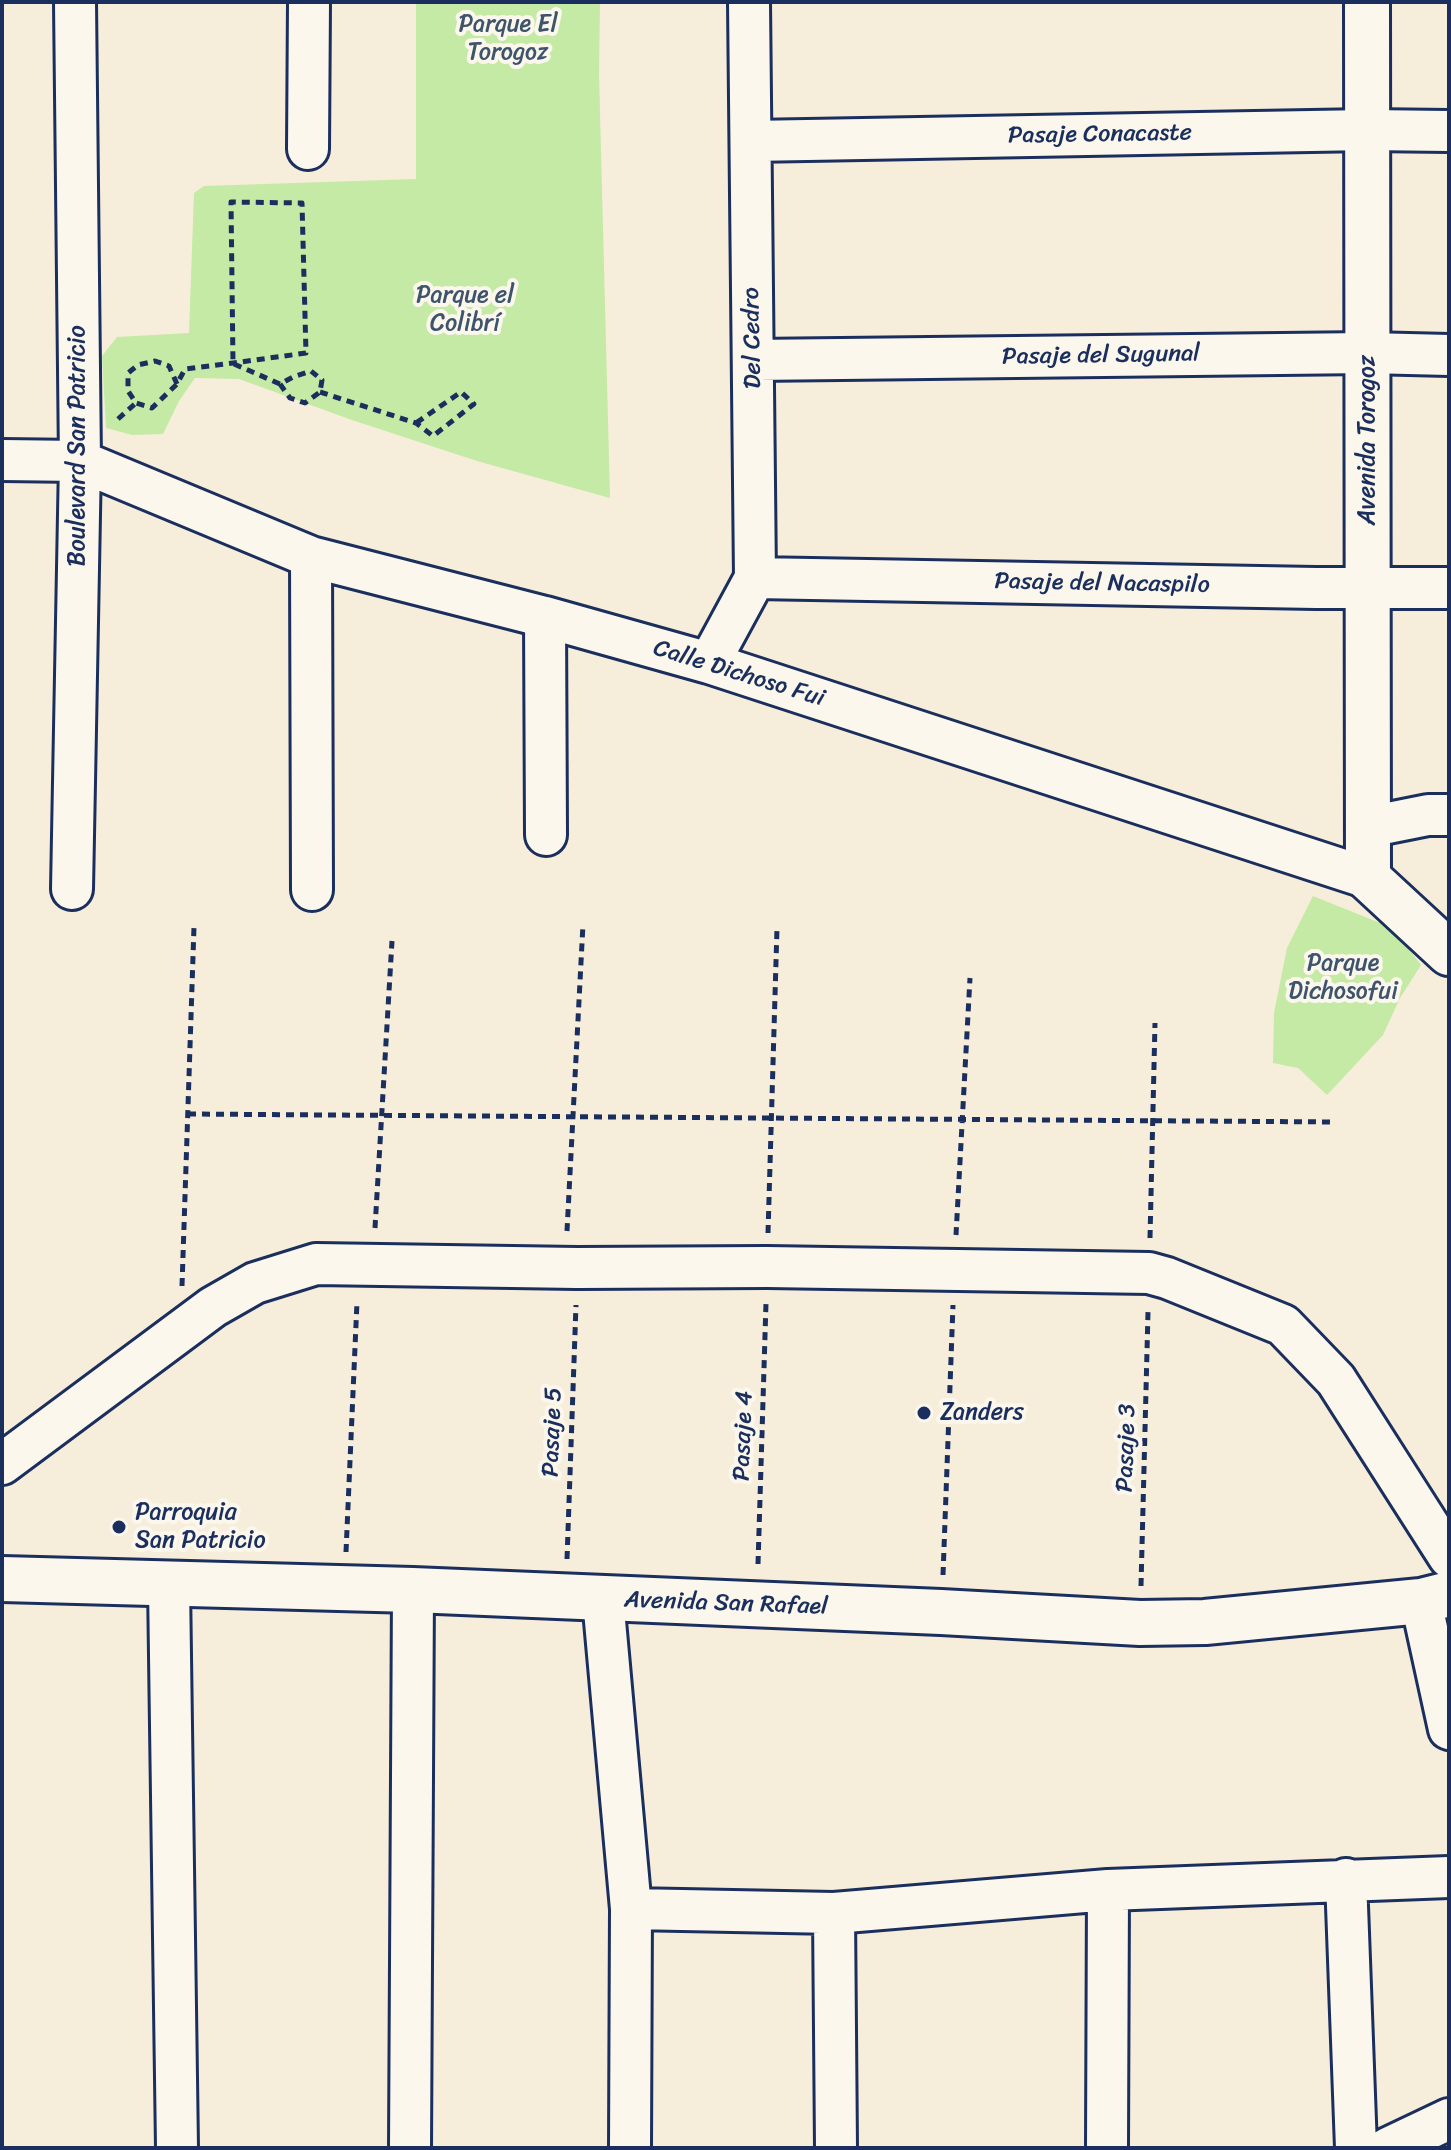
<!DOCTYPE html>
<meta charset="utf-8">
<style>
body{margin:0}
#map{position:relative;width:1451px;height:2150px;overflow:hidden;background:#f6eddb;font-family:Sriracha,sans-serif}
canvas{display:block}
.frame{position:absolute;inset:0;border:4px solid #1b2f5e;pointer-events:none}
</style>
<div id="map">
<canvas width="1451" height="2150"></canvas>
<div class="frame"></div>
</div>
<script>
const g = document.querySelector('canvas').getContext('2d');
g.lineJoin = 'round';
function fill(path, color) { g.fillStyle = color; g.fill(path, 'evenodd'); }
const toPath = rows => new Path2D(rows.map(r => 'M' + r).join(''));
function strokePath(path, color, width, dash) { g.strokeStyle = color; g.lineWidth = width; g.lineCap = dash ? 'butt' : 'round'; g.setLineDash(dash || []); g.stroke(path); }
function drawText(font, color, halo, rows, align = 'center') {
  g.font = font + ' Sriracha,sans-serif'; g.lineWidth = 8; g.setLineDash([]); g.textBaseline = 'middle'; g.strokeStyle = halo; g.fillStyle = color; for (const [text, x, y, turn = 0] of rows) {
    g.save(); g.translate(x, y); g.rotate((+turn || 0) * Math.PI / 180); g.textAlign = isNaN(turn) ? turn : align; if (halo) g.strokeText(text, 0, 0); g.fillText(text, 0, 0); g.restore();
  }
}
fill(toPath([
 [416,2,600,2,599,74,610,498,477,461,352,420,239,379,195,378,179,401,163,434,132,435,106,428,102,356,117,337,189,333,194,193,204,186,416,179],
 [1313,896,1380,923,1407,947,1421,965,1400,998,1383,1035,1327,1095,1298,1068,1273,1063,1274,1013,1287,948]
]), '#c4eaa5');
const street = toPath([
 [751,141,1367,130,1449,131],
 [308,149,309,2],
 [753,360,1368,353,1449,355],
 [2,460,80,461,311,557,545,617,709,663,1368,878],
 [311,557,312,890],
 [755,578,1316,588,1449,588],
 [545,617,546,835],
 [709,663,755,578,749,2],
 [1368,827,1428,815,1449,815],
 [72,889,80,461,75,2],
 [2,1464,213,1307,255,1283,316,1264,577,1268,767,1267,1149,1273,1167,1278,1283,1325,1336,1380,1449,1557],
 [169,1585,177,2148],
 [603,1599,631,1909,630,2148],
 [1421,1601,1449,1729],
 [1346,1879,1356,2148],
 [631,1909,834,1913,1108,1890,1449,1877],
 [834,1913,836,2148],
 [410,2148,413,1590],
 [1107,2148,1108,1890],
 [1388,2148,1449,2119]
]);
const secondary = toPath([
 [1367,2,1368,878,1449,953],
 [2,1579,413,1590,941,1612,1140,1623,1205,1622,1421,1601,1449,1594]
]);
strokePath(street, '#1b2f5e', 46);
strokePath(secondary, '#1b2f5e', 50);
strokePath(toPath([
 [234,364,280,384,293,377,311,371,322,380,320,392,305,403,290,398,280,384],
 [177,384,169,366,155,361,138,365,128,373,128,391,136,403,152,408,177,384,185,369,233,363,306,353,302,203,231,202,233,363],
 [320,392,416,423,433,436,474,404,461,392,416,423],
 [118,419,136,403],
 [188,1114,1336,1122],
 [375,1228,392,941],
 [567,1231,583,924],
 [768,1233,777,928],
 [956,1235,970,978],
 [1150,1238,1155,1023],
 [182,1286,194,927],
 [346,1552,357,1302],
 [567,1559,576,1305],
 [758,1564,766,1303],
 [943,1575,953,1305],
 [1141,1586,1148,1312]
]), '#1b2f5e', 5, [8, 6]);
strokePath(street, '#fbf7ec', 40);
strokePath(secondary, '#fbf7ec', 44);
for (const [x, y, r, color] of [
 [924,1413,8,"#1b2f5e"],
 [119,1527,8,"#1b2f5e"]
]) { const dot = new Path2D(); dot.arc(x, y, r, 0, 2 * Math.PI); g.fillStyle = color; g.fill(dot); strokePath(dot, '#fbf7ec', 3); }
drawText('24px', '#3d546c', '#fbf7ec', [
 ["Parque El",508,25],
 ["Torogoz",508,53],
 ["Parque el",465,296],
 ["Colibrí",465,324],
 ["Parque",1343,964],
 ["Dichosofui",1343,992]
]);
drawText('24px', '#1b2f5e', '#fbf7ec', [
 ["Pasaje Conacaste",1100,135,-1],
 ["Del Cedro",753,338,-91],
 ["Pasaje del Sugunal",1101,356,-1],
 ["Avenida Torogoz",1368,440,-90],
 ["Boulevard San Patricio",78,446,-90],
 ["Pasaje del Nacaspilo",1102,584,1],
 ["Calle Dichoso Fui",739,674,17],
 ["Pasaje 5",553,1432,-88],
 ["Pasaje 4",744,1436,-88],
 ["Pasaje 3",1127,1448,-88],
 ["Avenida San Rafael",726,1604,2]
]);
drawText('24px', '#1b2f5e', '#fbf7ec', [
 ["Zanders",940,1413],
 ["Parroquia",135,1513],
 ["San Patricio",135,1541]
], 'left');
</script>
